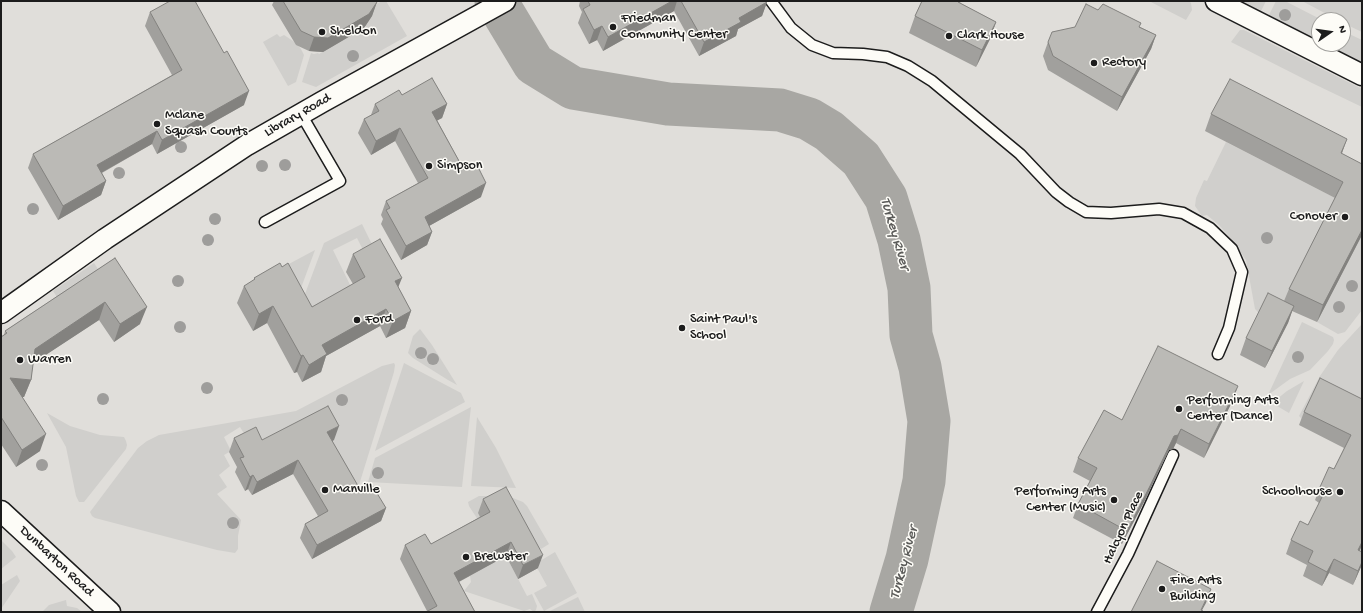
<!DOCTYPE html>
<style>
body{margin:0}
#map{position:relative;width:1363px;height:613px;overflow:hidden;background:#f0eeea;font-family:"Gochi Hand",sans-serif}
canvas{display:block}
.frame{position:absolute;inset:0;border:2px solid #1c1c1c;pointer-events:none}
.north{position:absolute;left:1311px;top:12px;width:40px;height:40px;box-sizing:border-box;background:#fdfcf7;border:1px solid #a3a29f;border-radius:50%;rotate:77deg;font-size:11px;font-weight:700;line-height:16px;text-align:center;color:#1c1c1c}
.north::after{content:'';display:block;margin:auto;width:14px;height:18px;background:#1c1c1c;clip-path:polygon(50% 0,100% 100%,50% 72%,0 100%)}
</style>
<div id="map">
<canvas width="1363" height="613"></canvas>
<div class="frame"></div>
<div class="north">N</div>
</div>
<script>
const g = document.querySelector('canvas').getContext('2d');
g.lineJoin = 'round';
function fill(path, color) { g.fillStyle = color; g.fill(path, 'evenodd'); }
const toPath = rows => new Path2D(rows.map(r => 'M' + r).join(''));
function strokePath(path, color, width, dash) { g.strokeStyle = color; g.lineWidth = width; g.lineCap = dash ? 'butt' : 'round'; g.setLineDash(dash || []); g.stroke(path); }
function drawText(font, color, halo, rows, align = 'center') {
  g.font = font + ' "Gochi Hand",sans-serif'; g.lineWidth = 3; g.setLineDash([]); g.textBaseline = 'middle'; g.strokeStyle = halo; g.fillStyle = color; for (const [text, x, y, turn = 0] of rows) {
    g.save(); g.translate(x, y); g.rotate((+turn || 0) * Math.PI / 180); g.textAlign = isNaN(turn) ? turn : align; if (halo) g.strokeText(text, 0, 0); g.fillText(text, 0, 0); g.restore();
  }
}
fill(toPath([
 [1,1,1362,1,1362,612,1,612],
 [1319,20,1343,20,1343,44,1319,44]
]), '#e0deda');
fill(toPath([
 [382,1,386,1,407,36,316,87,302,82,311,53,314,54,318,53,319,54,366,27,364,23,370,7],
 [1149,1,1189,1,1191,3,1192,10,1186,20],
 [1236,1,1266,1,1260,13],
 [1276,1,1285,1,1322,20,1319,20,1319,42,1268,17],
 [1302,1,1362,1,1362,32,1343,23,1343,20,1338,20],
 [1240,30,1244,30,1362,89,1362,107,1312,83,1231,42],
 [1343,31,1362,40,1362,64,1322,44,1343,44],
 [277,34,280,37,284,35,296,43,301,49,304,55,296,82,288,86,263,42],
 [1226,142,1337,199,1276,318,1261,315,1255,309,1246,260,1233,241,1219,225,1207,215,1202,216,1195,206,1196,198,1204,180,1207,181],
 [362,224,384,269,375,274,357,238,333,250,354,293,315,313,305,294,324,243],
 [1362,235,1362,310,1345,332,1338,334,1317,322],
 [315,250,301,288,287,265],
 [94,263,104,278,63,306,53,291],
 [1302,322,1333,337,1334,340,1333,344,1328,351,1310,370,1290,379,1268,395],
 [1362,324,1362,416,1302,419,1299,416,1320,376,1338,350],
 [420,329,432,345,457,385,448,380,413,358,408,353,413,336],
 [394,363,395,365,394,372,359,485,348,491,257,454,240,427,224,437,231,451,224,455,230,466,219,475,227,487,217,494,241,520,238,536,238,549,235,553,217,550,95,518,92,516,90,512,138,448,147,441,159,435,296,411,382,366],
 [404,363,461,393,465,402,375,451],
 [1304,381,1289,413,1272,403,1287,391],
 [471,407,462,487,368,482,375,458],
 [47,413,70,426,100,435,124,437,126,441,127,445,126,449,84,502,79,502,76,496,66,447],
 [477,417,496,448,516,488,471,486],
 [479,496,496,496,513,498,523,502,527,506,549,544,541,549,478,513,483,522,480,523,469,506,468,502],
 [1,540,12,551,16,557,1,569],
 [555,552,577,593,544,611,534,593,547,586,535,564],
 [506,556,527,596,532,594,537,606,536,610,534,612,530,609,524,611,464,591,471,582,470,576],
 [17,575,20,581,1,609,1,585],
 [578,597,585,612,548,612],
 [66,600,67,606,77,608,82,612,42,612,49,605]
]), '#d0cfcc');
strokePath(toPath([
 [496,1,534,64,573,88,668,104,780,110,809,119,829,131,861,159,886,198,899,240,909,288,911,335,920,367,929,421,924,481,907,559,891,612]
]), '#a8a7a3', 43);
const service = toPath([
 [771,1,791,28,812,45,833,53,863,54,887,57,908,66,932,81,1020,154,1056,192,1069,202,1086,212,1111,213,1159,209,1183,213,1210,228,1232,249,1242,272,1229,328,1218,354],
 [265,222,340,181,301,114],
 [1097,612,1128,554,1173,455]
]);
const minor = toPath([
 [1216,1,1362,75],
 [1,313,105,239,247,145,322,102,505,1],
 [1,511,110,612]
]);
strokePath(service, '#1c1c1c', 13);
strokePath(minor, '#1c1c1c', 23);
strokePath(service, '#fdfcf7', 10);
strokePath(minor, '#fdfcf7', 20);
g.fillStyle = '#9e9d9b';
for (const [x, y] of [
 [1285,15],
 [353,56],
 [181,147],
 [285,165],
 [262,166],
 [119,173],
 [33,209],
 [215,219],
 [1267,238],
 [208,240],
 [178,281],
 [1352,286],
 [1339,307],
 [180,327],
 [421,353],
 [1298,357],
 [433,359],
 [207,388],
 [103,399],
 [342,400],
 [42,465],
 [378,473],
 [233,523]
]) { g.beginPath(); g.arc(x, y, 6, 0, 2 * Math.PI); g.fill(); }
fill(toPath([
 [274,1,377,1,372,16,364,28,323,52,309,51,296,45,272,5],
 [580,1,766,1,767,2,762,16,738,29,736,36,699,56,674,11,603,51,597,40,589,44,578,23,582,12,579,6],
 [922,1,961,1,960,3,996,22,990,39,976,67,909,33,915,16],
 [150,12,244,105,157,154,152,144,102,173,106,181,101,195,58,220,28,168,33,154,172,75,145,26],
 [1075,27,1140,27,1156,35,1151,49,1117,111,1048,70,1043,56,1048,42],
 [402,95,447,104,442,118,437,120,464,170,481,197,429,226,432,232,427,245,401,260,381,224,383,219,381,215,386,201,418,183,395,141,371,155,358,133,364,119,371,115,375,104],
 [1211,114,1342,154,1362,235,1317,322,1292,311,1288,323,1265,368,1240,355,1246,338,1284,301,1289,289,1335,198,1205,131],
 [353,254,398,287,411,311,405,328,386,338,380,326,326,356,321,372,302,382,297,372,294,373,267,323,253,331,237,303,244,286,254,280,254,278,282,267,312,307,353,284,346,272],
 [115,258,140,324,114,342,99,320,33,363,31,380,24,397,22,397,40,451,16,467,1,444,1,337,4,335,5,331],
 [1362,399,1362,545,1360,551,1362,552,1362,564,1353,585,1329,573,1322,586,1303,576,1307,565,1286,554,1291,540,1308,525,1319,503,1315,500,1320,487,1334,469,1344,448,1299,425,1304,412],
 [1233,400,1204,458,1176,443,1173,449,1169,450,1145,500,1122,544,1073,518,1078,504,1090,481,1073,472,1078,458,1122,420],
 [234,438,262,440,334,440,332,441,361,491,386,508,381,521,312,559,300,538,305,524,318,516,293,474,252,495,248,489,245,491,235,472,237,467,229,452],
 [483,499,538,568,518,579,506,556,459,582,475,612,427,611,400,559,405,545,431,544,480,517,478,513]
]), '#a1a09d');
fill(toPath([
 [672,1,677,1,674,11,603,51,608,37],
 [377,2,372,16,364,28,323,52,309,51,314,37],
 [767,2,762,16,738,29,736,36,699,56,704,42,739,18],
 [996,22,990,39,976,67,982,50],
 [602,26,597,40,589,44,594,30],
 [1156,35,1151,49,1117,111,1122,97],
 [249,91,244,105,157,154,162,140],
 [447,104,442,118,427,126,432,112],
 [400,128,395,141,371,155,376,141],
 [157,131,152,144,92,178,97,165],
 [1347,139,1341,156,1341,153],
 [106,181,101,195,58,220,63,206],
 [486,183,481,197,420,231,425,217],
 [1362,230,1362,235,1317,322,1323,305],
 [432,232,427,245,401,260,406,246],
 [402,278,395,295,395,281],
 [105,302,99,320,29,366,35,349],
 [273,306,267,323,253,331,259,314],
 [1294,306,1288,323,1265,368,1272,351],
 [147,307,140,324,114,342,120,324],
 [386,309,380,326,326,356,321,372,302,382,309,365,322,345],
 [411,311,405,328,386,338,393,321],
 [303,355,297,372,294,373,301,356],
 [10,378,31,380,24,397,4,396],
 [1238,386,1233,400,1204,458,1209,444],
 [339,426,334,440,322,446,327,432],
 [1181,429,1176,443,1173,449,1169,450,1145,500,1122,544,1127,531,1174,436],
 [46,434,40,451,16,467,22,450],
 [298,460,293,474,252,495,257,482],
 [253,475,248,489,245,491,250,477],
 [386,508,381,521,312,559,317,545],
 [511,542,506,556,449,587,454,573],
 [1362,542,1362,545,1353,564,1358,550],
 [543,555,538,568,518,579,523,565],
 [1334,559,1329,573,1322,586,1327,572],
 [1362,562,1362,564,1361,567,1353,585,1358,571],
 [1211,589,1206,603,1201,612,1200,612]
]), '#83827f');
const building = toPath([
 [170,1,195,1,224,53,227,51,249,91,162,140,157,131,97,165,106,181,63,206,33,154,182,70,150,12,170,1],
 [283,1,377,1,377,2,369,14,328,38,314,37,301,31,283,1],
 [588,1,672,1,608,37,602,26,594,30,583,9,590,5,588,1],
 [681,1,766,1,767,2,739,18,741,22,704,42,681,1],
 [922,1,959,1,958,2,996,22,982,50,915,16,922,1],
 [1086,4,1098,10,1103,4,1141,23,1139,27,1156,35,1122,97,1053,56,1048,42,1052,32,1075,27,1086,4],
 [432,78,447,104,432,112,464,170,476,163,486,183,425,217,432,232,406,246,386,210,390,208,386,201,428,178,400,128,376,141,364,119,379,111,375,104,399,90,402,95,432,78],
 [1230,79,1347,139,1341,153,1362,164,1362,230,1323,305,1289,289,1343,182,1211,114,1230,79],
 [380,239,402,278,395,281,411,311,393,321,386,309,322,345,327,354,309,365,303,355,301,356,273,306,259,314,244,286,255,279,254,278,280,263,282,267,288,263,312,307,365,277,353,254,380,239],
 [115,258,147,307,120,324,105,302,35,349,31,380,10,378,46,434,22,450,1,417,1,337,7,333,5,331,115,258],
 [1268,293,1294,306,1272,351,1246,338,1268,293],
 [1158,346,1238,386,1209,444,1181,429,1178,435,1174,436,1150,486,1127,531,1078,504,1097,468,1078,458,1104,410,1122,420,1158,346],
 [1320,378,1362,399,1362,542,1358,550,1362,552,1362,562,1358,571,1334,559,1327,572,1308,562,1313,551,1291,540,1300,521,1308,525,1326,489,1320,487,1329,467,1334,469,1351,435,1304,412,1320,378],
 [328,406,339,426,327,432,361,491,372,485,386,508,317,545,305,524,328,511,298,460,257,482,253,475,250,477,240,458,244,457,234,438,256,427,262,440,328,406],
 [506,487,543,555,523,565,511,542,454,573,475,612,426,612,437,606,405,545,425,534,431,544,490,512,483,499,506,487],
 [1157,561,1211,589,1201,610,1203,611,1203,612,1131,612,1157,561]
]);
fill(building, '#bbbab6');
strokePath(building, '#83827f', 1);
for (const [x, y, r, color] of [
 [613,27,4,"#1c1c1c"],
 [322,32,4,"#1c1c1c"],
 [949,36,4,"#1c1c1c"],
 [1094,63,4,"#1c1c1c"],
 [157,124,4,"#1c1c1c"],
 [429,166,4,"#1c1c1c"],
 [1345,217,4,"#1c1c1c"],
 [357,320,4,"#1c1c1c"],
 [682,328,4,"#1c1c1c"],
 [20,360,4,"#1c1c1c"],
 [1179,409,4,"#1c1c1c"],
 [325,490,4,"#1c1c1c"],
 [1340,492,4,"#1c1c1c"],
 [1114,500,4,"#1c1c1c"],
 [466,557,4,"#1c1c1c"],
 [1162,589,4,"#1c1c1c"]
]) { const dot = new Path2D(); dot.arc(x, y, r, 0, 2 * Math.PI); g.fillStyle = color; g.fill(dot); strokePath(dot, '#fdfcf7', 1.5); }
drawText('14px', '#1c1c1c', '#fdfcf7', [
 ["Friedman",621,19],
 ["Community Center",621,35],
 ["Sheldon",330,32],
 ["Clark House",957,36],
 ["Rectory",1102,63],
 ["Mclane",165,116],
 ["Squash Courts",165,132],
 ["Simpson",437,166],
 ["Conover",1337,217,"right"],
 ["Ford",365,320],
 ["Saint Paul's",690,320],
 ["School",690,336],
 ["Warren",28,360],
 ["Performing Arts",1187,401],
 ["Center (Dance)",1187,417],
 ["Manville",333,490],
 ["Performing Arts",1106,492,"right"],
 ["Center (Music)",1106,508,"right"],
 ["Schoolhouse",1332,492,"right"],
 ["Brewster",474,557],
 ["Fine Arts",1170,581],
 ["Building",1170,597]
], 'left');
drawText('14px', '#1c1c1c', '#fdfcf7', [
 ["Library Road",298,116,-30],
 ["Halcyon Place",1124,528,-65],
 ["Dunbarton Road",56,562,43]
]);
drawText('italic 15px', '#5b5b59', '#fdfcf7', [
 ["Turkey River",894,234,74],
 ["Turkey River",905,563,-75]
]);
</script>
